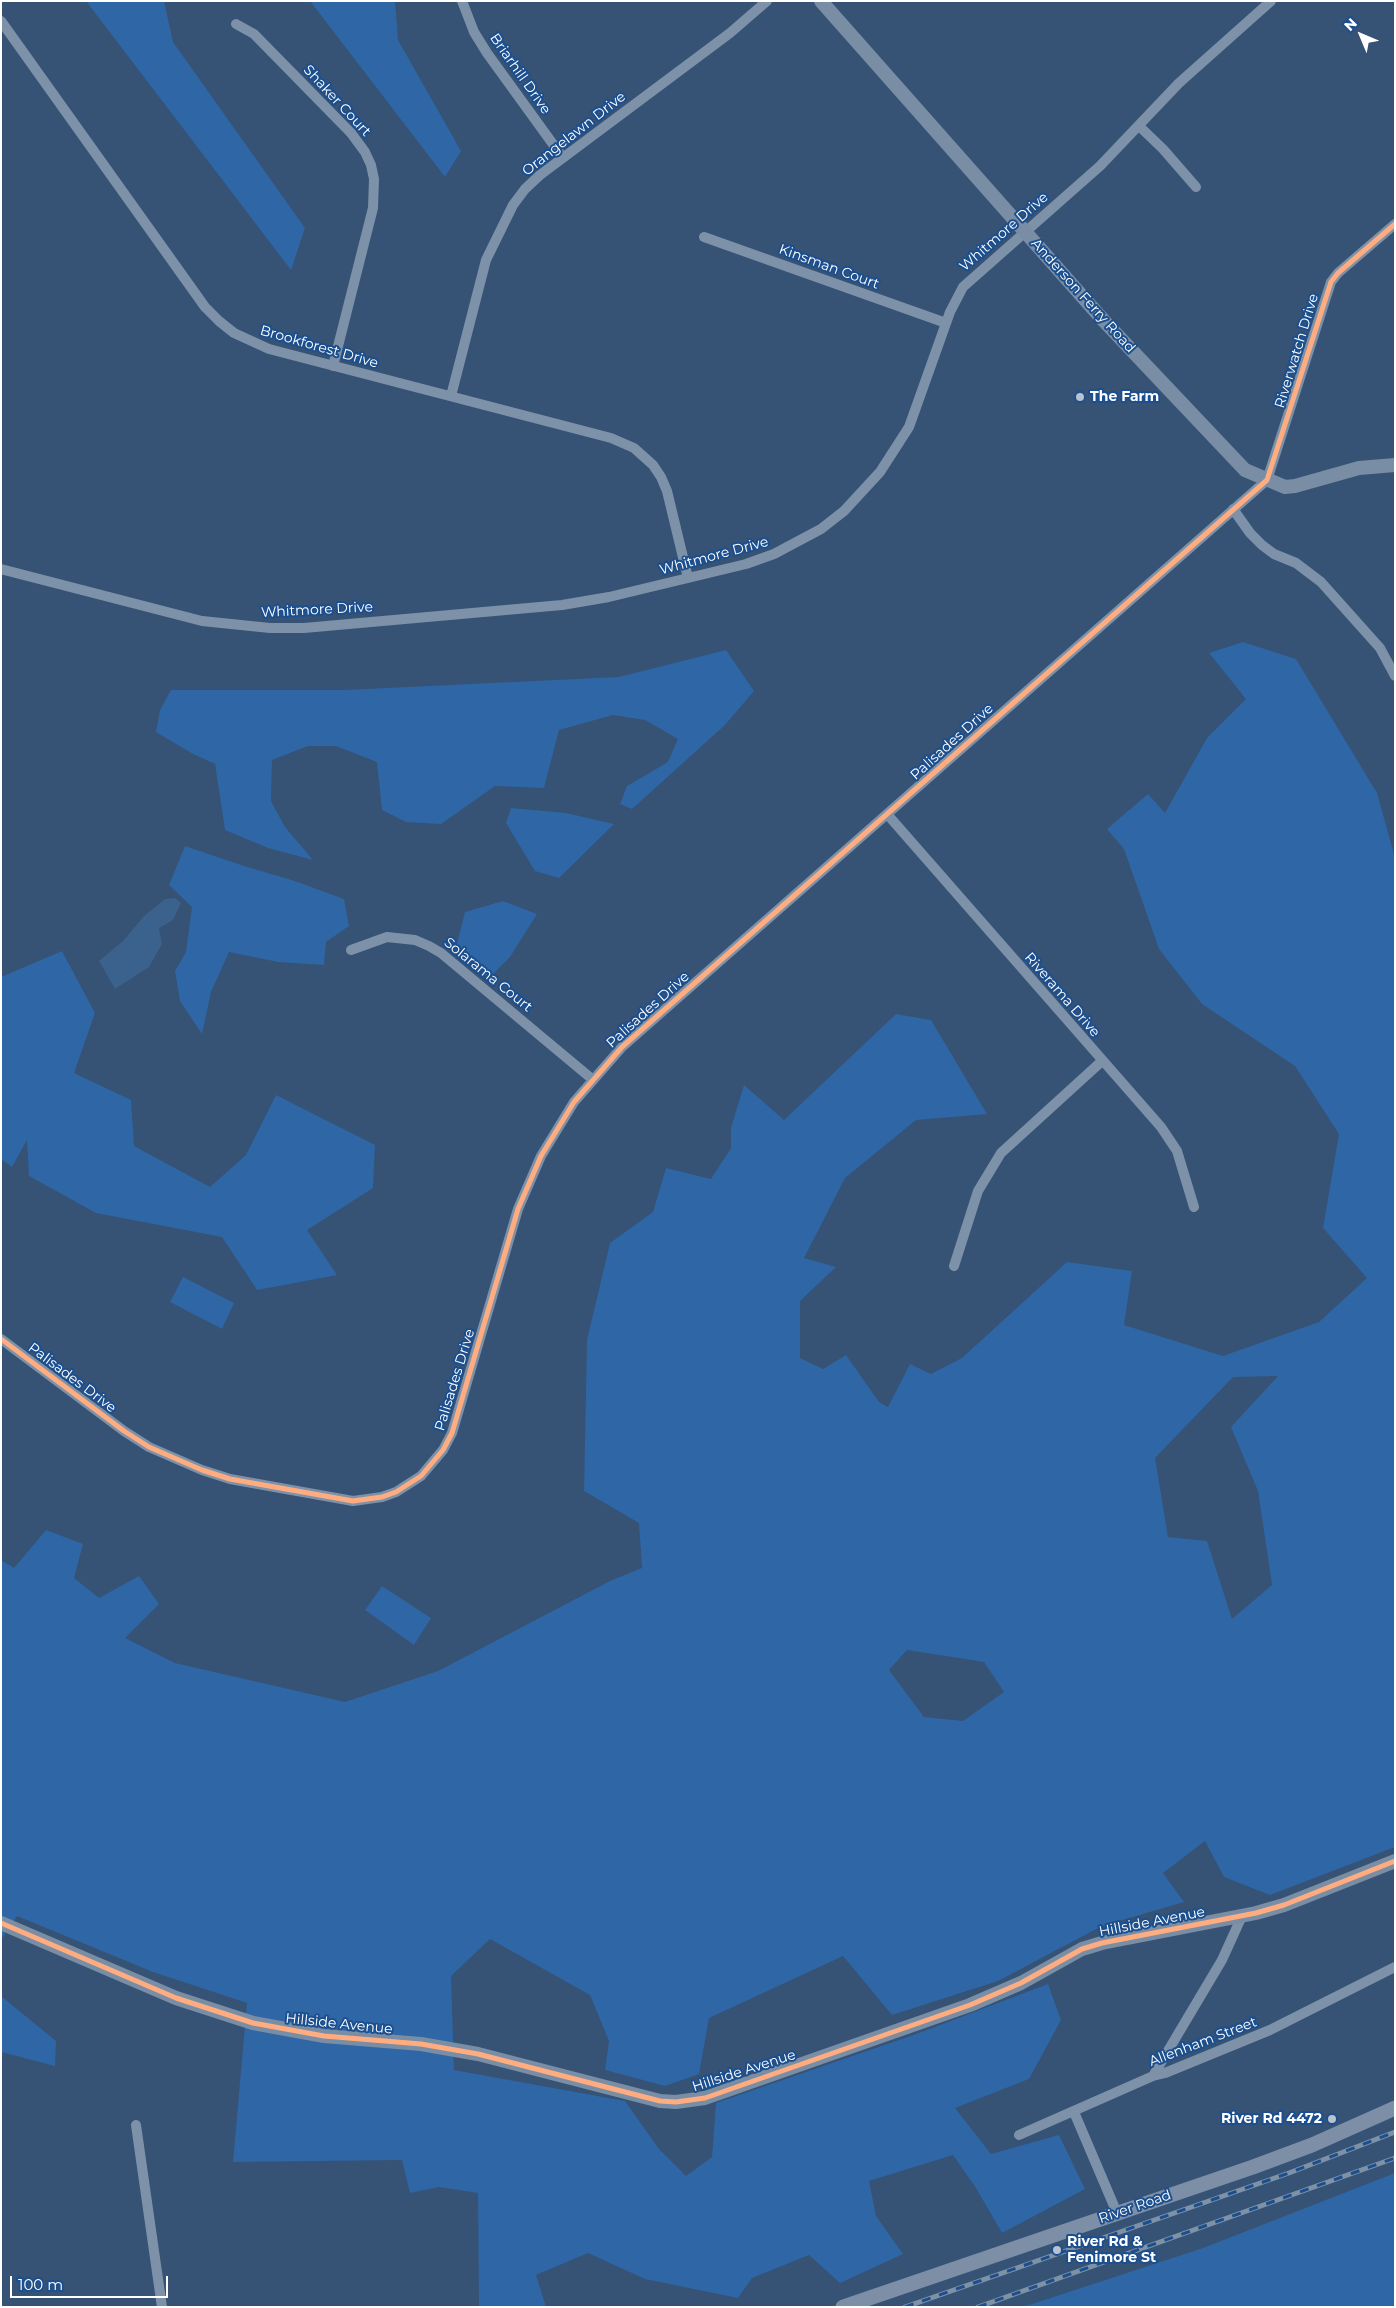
<!DOCTYPE html>
<style>
body{margin:0}
#map{position:relative;width:1396px;height:2308px;overflow:hidden;background:#365274;font-family:Montserrat,sans-serif}
canvas{display:block}
.frame{position:absolute;inset:0;border:2px solid #fff;pointer-events:none}
.north{position:absolute;left:1336px;top:10px;width:50px;height:50px;-webkit-text-stroke:4px #1b4f8f;paint-order:stroke;rotate:315deg;font-size:14px;font-weight:700;line-height:20px;text-align:center;color:#fff}
.north::after{content:'';display:block;margin:auto;width:18px;height:22px;background:#fff;clip-path:polygon(50% 0,100% 100%,50% 72%,0 100%)}
.scale{position:absolute;left:10px;top:2276px;width:158px;height:22px;box-sizing:border-box;border:2px solid #fff;border-top:0;padding-left:6px;font-size:15px;line-height:18px;white-space:nowrap;color:#fff;-webkit-text-stroke:4px #1b4f8f;paint-order:stroke}
</style>
<div id="map">
<canvas width="1396" height="2308"></canvas>
<div class="frame"></div>
<div class="north">N</div>
<div class="scale">100 m</div>
</div>
<script>
const g = document.querySelector('canvas').getContext('2d');
g.lineJoin = 'round';
function fill(path, color) { g.fillStyle = color; g.fill(path, 'evenodd'); }
const toPath = rows => new Path2D(rows.map(r => 'M' + r).join(''));
function strokePath(path, color, width, dash) { g.strokeStyle = color; g.lineWidth = width; g.lineCap = dash ? 'butt' : 'round'; g.setLineDash(dash || []); g.stroke(path); }
function drawText(font, color, halo, rows, align = 'center') {
  g.font = font + ' Montserrat,sans-serif'; g.lineWidth = 4; g.setLineDash([]); g.textBaseline = 'middle'; g.strokeStyle = halo; g.fillStyle = color; for (const [text, x, y, turn = 0] of rows) {
    g.save(); g.translate(x, y); g.rotate((+turn || 0) * Math.PI / 180); g.textAlign = isNaN(turn) ? turn : align; if (halo) g.strokeText(text, 0, 0); g.fillText(text, 0, 0); g.restore();
  }
}
fill(toPath([
 [86,1,164,1,173,42,305,228,291,270],
 [310,1,395,1,398,40,461,151,445,177],
 [1243,642,1296,659,1377,793,1395,858,1395,1847,1270,1895,1224,1877,1205,1841,1163,1873,1184,1902,1102,1926,998,1981,892,2015,843,1956,709,2018,699,2074,665,2086,605,2070,609,2041,590,1995,490,1939,451,1976,454,2070,625,2101,659,2149,686,2176,712,2157,716,2103,919,2033,1048,1984,1061,2020,1029,2079,955,2108,991,2154,1059,2135,1085,2189,1002,2233,976,2188,953,2155,869,2181,876,2216,903,2254,840,2283,809,2255,752,2278,738,2298,645,2279,588,2253,536,2275,546,2307,479,2307,478,2193,439,2187,410,2193,402,2160,233,2162,247,2003,153,1972,17,1916,1,1940,1,1560,14,1568,46,1530,83,1544,74,1578,99,1598,139,1576,159,1604,125,1638,175,1663,345,1702,438,1671,610,1581,642,1568,639,1523,584,1491,587,1340,610,1243,653,1212,666,1168,711,1179,731,1148,731,1128,744,1085,784,1120,896,1014,931,1020,987,1114,916,1120,845,1178,804,1258,836,1267,800,1301,800,1358,823,1369,846,1355,879,1402,888,1407,910,1364,931,1374,962,1358,1067,1262,1132,1271,1124,1325,1223,1356,1319,1322,1367,1278,1323,1228,1339,1134,1295,1066,1202,1004,1159,949,1124,849,1107,829,1148,794,1165,813,1207,738,1246,699,1209,653],
 [1278,1376,1231,1427,1258,1491,1272,1585,1232,1619,1207,1541,1168,1537,1155,1458,1233,1377],
 [907,1650,984,1662,1004,1692,963,1721,924,1717,889,1670],
 [726,650,754,691,725,725,632,809,620,804,627,786,668,762,678,739,645,720,613,715,559,730,544,788,495,786,441,824,406,822,382,810,377,762,336,746,308,746,272,760,271,801,285,827,313,860,268,848,225,830,215,764,193,754,156,732,160,710,171,690,344,690,619,677],
 [511,808,566,813,614,824,559,878,535,871,506,823],
 [185,846,244,866,295,881,344,899,349,926,326,942,324,965,278,962,229,952,211,992,202,1034,180,1001,175,971,186,952,192,907,169,885],
 [503,901,537,914,510,957,488,979,457,944,465,912],
 [62,951,95,1013,74,1073,131,1100,134,1146,210,1187,246,1155,276,1095,375,1145,373,1188,307,1230,337,1275,257,1290,222,1237,96,1213,29,1176,27,1140,12,1167,1,1159,1,977],
 [183,1277,234,1303,222,1329,170,1302],
 [382,1586,431,1618,414,1645,365,1610],
 [1,1996,56,2041,55,2066,1,2052],
 [1395,2173,1395,2307,1023,2307,1203,2248]
]), '#2f66a5');
fill(toPath([
 [175,898,181,903,173,920,159,928,162,944,149,967,115,989,99,961,123,941,144,916,165,899]
]), '#3b618d');
strokePath(toPath([
 [462,1,474,32,487,53,563,158],
 [1,21,205,307,219,321,234,333,269,349,611,438,634,448,653,465,661,477,667,491,688,578],
 [236,24,254,34,351,133,365,152,371,165,374,179,373,208,333,366],
 [1139,126,1163,149,1196,187],
 [704,237,946,323],
 [451,396,486,260,513,205,525,189,540,175,730,33,767,1],
 [1233,509,1250,533,1262,545,1274,554,1296,563,1321,582,1380,648,1395,676],
 [1,569,202,621,270,628,304,628,562,605,609,597,688,578,746,564,774,554,821,529,844,511,880,472,909,427,950,312,963,287,1100,166,1179,83,1271,1],
 [887,814,1161,1127,1177,1151,1194,1207],
 [351,950,387,937,415,940,429,946,441,953,592,1079],
 [954,1266,978,1191,1001,1153,1102,1061],
 [1,1339,124,1431,149,1447,202,1470,230,1479,353,1501,382,1497,396,1492,421,1476,443,1450,452,1433,518,1209,541,1156,574,1102,622,1047,1267,480,1331,282,1338,273,1395,224],
 [1153,2076,1222,1960,1242,1916],
 [1074,2112,1117,2213],
 [136,2125,162,2307],
 [1019,2135,1153,2076,1165,2073,1270,2030,1395,1967]
]), '#7d92a8', 10);
strokePath(toPath([
 [821,1,1104,321,1245,470,1285,487,1295,486,1359,468,1395,465],
 [1,1923,176,1998,253,2023,324,2036,421,2044,478,2054,660,2101,676,2102,705,2098,970,2005,1021,1983,1082,1949,1102,1943,1256,1913,1284,1905,1395,1861]
]), '#798da4', 14);
strokePath(toPath([
 [843,2307,1253,2167,1312,2145,1395,2108]
]), '#7d8ea7', 15);
const rail = toPath([
 [905,2307,1289,2173,1395,2132],
 [978,2307,1395,2158]
]);
strokePath(rail, '#7e92a7', 5);
strokePath(rail, '#1b4f8f', 3, [9]);
strokePath(toPath([
 [1,1339,124,1431,149,1447,202,1470,230,1479,353,1501,382,1497,396,1492,421,1476,443,1450,452,1433,518,1209,541,1156,574,1102,622,1047,1267,480,1331,282,1338,273,1395,224],
 [1,1923,176,1998,253,2023,324,2036,421,2044,478,2054,660,2101,676,2102,705,2098,970,2005,1021,1983,1082,1949,1102,1943,1256,1913,1284,1905,1395,1861]
]), '#ffac80', 5);
for (const [x, y, r, color] of [
 [1080,397,5,"#b9c2ce"],
 [1332,2119,5,"#b9c2ce"],
 [1057,2250,5,"#b9c2ce"]
]) { const dot = new Path2D(); dot.arc(x, y, r, 0, 2 * Math.PI); g.fillStyle = color; g.fill(dot); strokePath(dot, '#1b4f8f', 2); }
drawText('14px', '#fff', '#1b4f8f', [
 ["Briarhill Drive",520,74,55],
 ["Shaker Court",337,101,47],
 ["Orangelawn Drive",574,134,-38],
 ["Whitmore Drive",1004,232,-41],
 ["Kinsman Court",829,267,20],
 ["Anderson Ferry Road",1083,296,48],
 ["Brookforest Drive",319,347,16],
 ["Riverwatch Drive",1297,351,-73],
 ["Whitmore Drive",714,556,-15],
 ["Whitmore Drive",317,610,-3],
 ["Palisades Drive",952,742,-42],
 ["Solarama Court",488,975,39],
 ["Riverama Drive",1062,995,49],
 ["Palisades Drive",648,1010,-42],
 ["Palisades Drive",72,1378,37],
 ["Palisades Drive",455,1380,-73],
 ["Hillside Avenue",1152,1922,-11],
 ["Hillside Avenue",339,2024,6],
 ["Allenham Street",1203,2042,-21],
 ["Hillside Avenue",744,2071,-18],
 ["River Road",1135,2207,-19]
]);
drawText('bold 14px', '#fff', '#1b4f8f', [
 ["The Farm",1090,397],
 ["River Rd 4472",1322,2119,"right"],
 ["River Rd &",1067,2242],
 ["Fenimore St",1067,2258]
], 'left');
</script>
